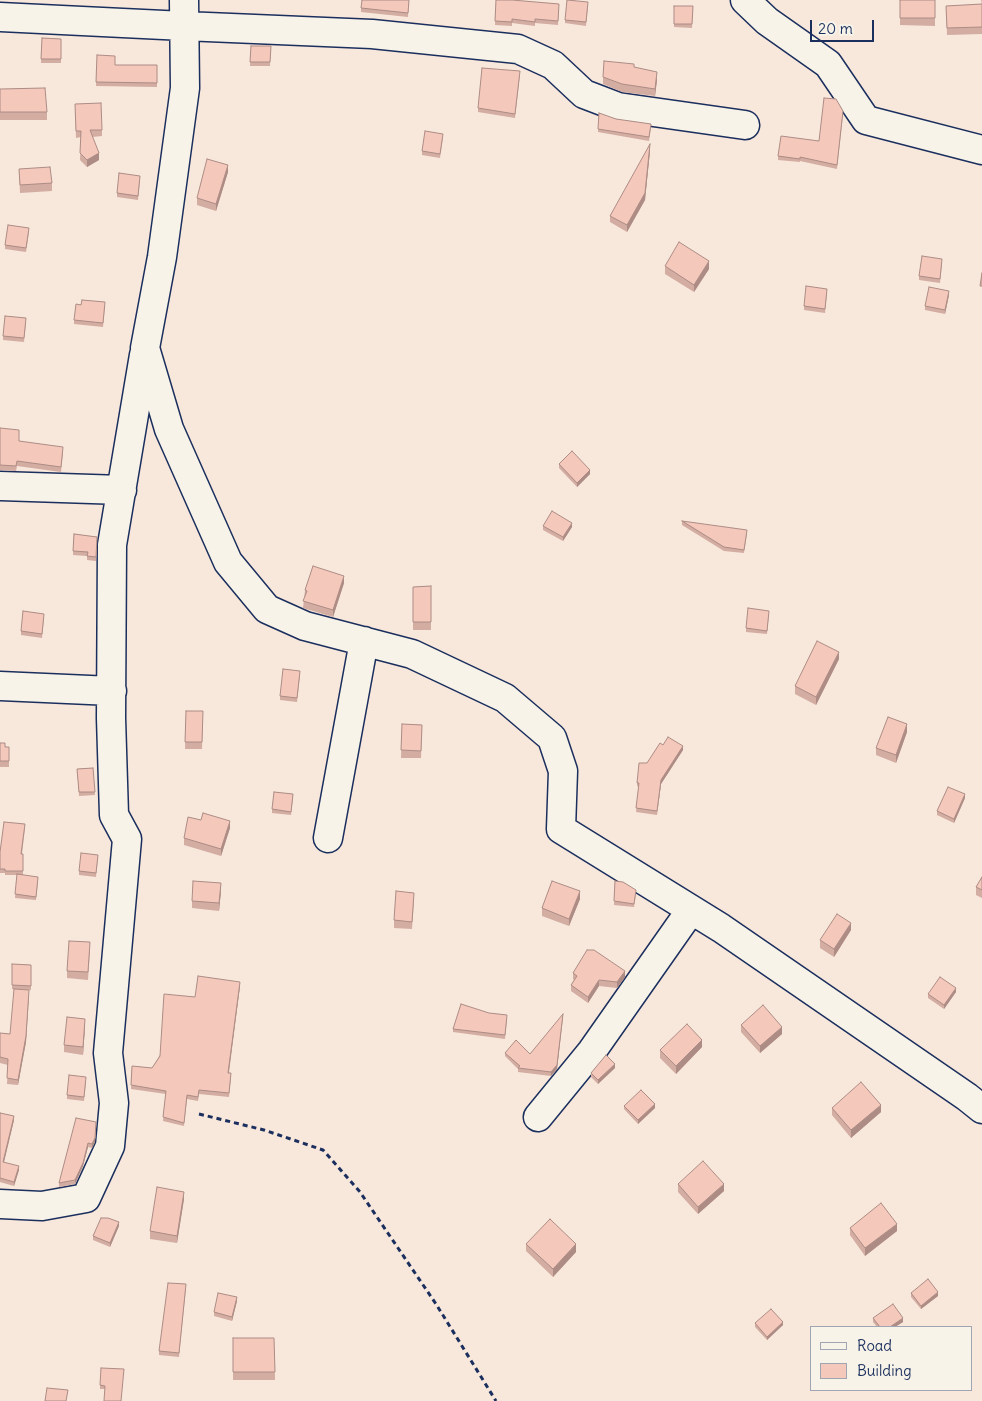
<!DOCTYPE html>
<style>
body{margin:0}
#map{position:relative;width:982px;height:1401px;overflow:hidden;background:#f8e7db;font-family:Delius,sans-serif}
canvas{display:block}
.legend{position:absolute;left:810px;top:1326px;width:162px;height:65px;box-sizing:border-box;background:#f7f3e8;border:1px solid #9fa5b1;margin:0;padding:6px 9px;list-style:none;font-size:15px;color:#1b2f5e}
.legend li{display:flex;align-items:center;gap:10px;height:25px}
.legend b{width:25px;border:1px solid #9fa5b1}
.scale{position:absolute;left:810px;top:20px;width:64px;height:22px;box-sizing:border-box;border:2px solid #1b2f5e;border-top:0;padding-left:6px;font-size:15px;line-height:18px;white-space:nowrap;color:#1b2f5e;-webkit-text-stroke:4px #f7f3e8;paint-order:stroke}
</style>
<div id="map">
<canvas width="982" height="1401"></canvas>
<ul class="legend">
<li><b style="height:6px;background:#f7f3e8"></b>Road</li>
<li><b style="height:14px;background:#f5c8bc"></b>Building</li>
</ul>
<div class="scale">20 m</div>
</div>
<script>
const g = document.querySelector('canvas').getContext('2d');
g.lineJoin = 'round';
const toPath = rows => new Path2D(rows.map(r => 'M' + r).join(''));
function strokePath(path, color, width, dash) { g.strokeStyle = color; g.lineWidth = width; g.lineCap = dash ? 'butt' : 'round'; g.setLineDash(dash || []); g.stroke(path); }
function fill(path, color) { g.fillStyle = color; g.fill(path, 'evenodd'); }
const minor = toPath([
 [184,0,185,88,162,257,145,348,169,429,228,562,267,609,305,626,412,654,505,698,552,738,563,771,561,829,721,928,967,1097,982,1109],
 [745,0,767,21,828,64,866,120,982,150],
 [0,17,184,26,372,34,518,49,553,65,584,94,618,107,745,125],
 [0,486,122,490],
 [0,686,112,691],
 [328,838,364,641],
 [538,1117,592,1051,691,910],
 [0,1204,42,1206,86,1198,110,1146,114,1103,108,1053,127,839,114,815,111,718,112,545,144,355]
]);
strokePath(minor, '#1b2f5e', 31);
strokePath(toPath([
 [199,1114,264,1130,323,1150,360,1192,436,1304,496,1401]
]), '#1b2f5e', 3, [5, 4]);
strokePath(minor, '#f7f3e8', 28);
fill(toPath([
 [409,0,408,17,361,12,361,8],
 [496,0,559,4,558,25,535,23,535,26,512,23,512,26,495,25],
 [900,0,935,0,935,26,900,25],
 [981,0,982,0,982,34,947,35,946,6,982,4],
 [588,6,586,26,565,23,565,20],
 [674,6,693,6,692,28,674,27],
 [42,38,61,39,61,63,41,63],
 [251,46,271,46,270,66,250,66],
 [97,55,115,65,157,65,157,87,96,86],
 [634,67,657,80,655,96,622,92,603,84,603,77],
 [520,74,515,118,478,112,478,108],
 [0,89,47,112,47,120,0,120],
 [75,104,102,130,102,136,92,137,99,160,87,167,80,160,81,137,76,138],
 [843,115,837,169,800,161,800,162,778,160,778,156,819,141],
 [616,119,651,127,649,141,598,132,598,129],
 [443,137,440,158,422,155,422,151],
 [650,151,645,200,627,232,610,222,610,216],
 [19,169,52,183,52,191,20,193],
 [228,172,216,211,197,205,197,198],
 [140,180,138,200,117,197,117,193],
 [29,232,26,252,5,249,5,245],
 [942,263,940,283,919,280,919,276],
 [665,266,709,269,694,292,665,274],
 [827,293,825,313,804,310,804,306],
 [949,295,945,314,925,310,925,306],
 [105,306,103,327,74,324,74,320],
 [26,322,24,342,3,340,3,336],
 [0,432,19,441,63,452,61,472,17,466,16,471,0,470],
 [559,464,590,474,577,487,559,468],
 [682,521,747,534,744,553,724,551,682,525],
 [543,526,572,527,563,541,543,530],
 [74,534,97,537,96,561,87,560,87,556,73,555],
 [344,583,333,617,303,608,305,590],
 [431,586,431,630,413,630,413,587],
 [769,614,767,634,746,632,746,628],
 [44,618,42,638,21,635,21,631],
 [839,659,816,705,795,694,795,686],
 [300,675,297,702,280,700,280,696],
 [186,711,203,711,202,749,185,749],
 [402,724,422,725,421,758,401,758],
 [907,732,896,763,876,755,876,748],
 [0,743,5,747,9,747,9,767,0,767],
 [663,745,683,750,661,784,657,815,636,812,639,787,637,786,637,783,647,763],
 [93,768,95,795,79,796,77,769],
 [293,798,291,815,272,813,272,809],
 [965,798,954,823,937,815,937,811],
 [25,828,22,854,23,854,23,875,38,881,36,900,15,898,17,875,5,875,5,873,0,873,0,852],
 [230,828,221,856,184,845,184,838],
 [98,858,96,877,79,875,79,871],
 [982,877,982,898,976,895,976,887],
 [615,881,636,894,634,907,614,905],
 [221,891,219,911,192,908,192,901],
 [580,899,569,926,542,916,542,908],
 [414,900,412,929,394,928,394,920],
 [851,930,834,957,820,948,820,940],
 [90,950,88,980,67,978,67,971],
 [12,964,31,965,31,990,12,989],
 [573,973,625,977,617,988,599,986,588,1003,571,991,571,985,574,980,573,979],
 [240,986,229,1073,231,1077,229,1097,199,1094,198,1101,187,1099,184,1126,163,1121,166,1094,131,1089,132,1066,152,1068,195,997],
 [956,992,944,1009,928,998,928,994],
 [29,996,26,1042,18,1085,7,1084,8,1065,0,1063,0,1033,10,1034],
 [563,1018,557,1069,551,1076,518,1072,518,1069,505,1056,505,1053,530,1054],
 [507,1019,505,1039,453,1032,453,1029],
 [741,1025,782,1034,760,1053,741,1032],
 [85,1026,83,1055,64,1052,64,1045],
 [702,1047,676,1074,660,1058,660,1050],
 [615,1068,598,1084,591,1077,591,1073],
 [86,1081,84,1101,67,1099,67,1095],
 [624,1106,655,1108,638,1124,624,1109],
 [832,1108,881,1112,851,1138,832,1115],
 [0,1113,14,1120,4,1162,19,1170,14,1186,0,1182],
 [96,1122,95,1142,92,1148,88,1147,83,1166,75,1184,59,1187,59,1183],
 [678,1184,724,1191,698,1214,678,1192],
 [184,1199,177,1243,150,1239,150,1231],
 [119,1226,110,1247,93,1240,93,1236],
 [850,1228,897,1231,865,1256,850,1235],
 [526,1244,576,1252,553,1277,526,1251],
 [186,1288,179,1357,159,1355,159,1351],
 [911,1293,938,1296,921,1309,911,1297],
 [237,1301,232,1321,214,1316,214,1312],
 [873,1318,903,1322,895,1327,877,1327,873,1322],
 [755,1323,783,1325,767,1340,755,1327],
 [233,1338,274,1338,275,1380,233,1380],
 [124,1369,105,1389,100,1389,100,1385]
]), '#d3aca2');
fill(toPath([
 [657,72,657,80,655,96,655,89],
 [650,144,650,151,645,200,627,232,627,225],
 [99,153,99,160,87,167,87,160],
 [228,165,228,172,216,211,216,204],
 [709,261,709,269,694,292,694,285],
 [949,291,949,295,945,314,945,310],
 [590,470,590,474,577,487,577,483],
 [572,523,572,527,563,541,563,537],
 [344,576,344,583,333,617,333,610],
 [839,652,839,659,816,705,816,697],
 [907,724,907,732,896,763,896,755],
 [683,746,683,750,661,784,657,815,661,780],
 [965,794,965,798,954,823,954,819],
 [230,821,230,828,221,856,221,849],
 [221,883,221,891,219,911,219,903],
 [580,891,580,899,569,926,569,919],
 [851,923,851,930,834,957,834,949],
 [625,971,625,977,617,988,617,982],
 [599,980,599,986,588,1003,588,997],
 [240,982,240,986,228,1077,228,1073],
 [956,988,956,992,944,1009,944,1005],
 [29,990,26,1042,18,1085,18,1080],
 [563,1014,557,1069,551,1076,551,1072],
 [85,1019,85,1026,83,1055,83,1047],
 [782,1027,782,1034,760,1053,760,1046],
 [702,1040,702,1047,676,1074,676,1066],
 [615,1064,615,1068,598,1084,598,1080],
 [655,1104,655,1108,638,1124,638,1120],
 [881,1105,881,1112,851,1138,851,1130],
 [14,1116,14,1120,3,1166,3,1162],
 [96,1126,95,1142,92,1148,92,1144],
 [88,1143,88,1147,83,1166,75,1184,75,1180],
 [19,1166,19,1170,14,1186,14,1182],
 [724,1184,724,1191,698,1214,698,1207],
 [184,1192,184,1199,177,1243,177,1236],
 [119,1222,119,1226,110,1247,110,1243],
 [897,1224,897,1231,865,1256,865,1248],
 [576,1244,576,1252,553,1277,553,1269],
 [938,1292,938,1296,921,1309,921,1306],
 [237,1297,237,1301,232,1321,232,1317],
 [903,1318,903,1322,895,1327,890,1327],
 [783,1322,783,1325,767,1340,767,1337]
]), '#ac8c84');
const building = toPath([
 [362,0,409,0,408,13,361,8,362,0],
 [496,0,512,0,559,4,558,21,535,19,535,22,512,19,512,22,495,21,496,0],
 [567,0,588,2,586,22,565,20,567,0],
 [900,0,935,0,935,18,900,18,900,0],
 [982,4,982,27,947,28,946,6,982,4],
 [674,6,693,6,692,24,674,24,674,6],
 [42,38,61,39,61,59,41,59,42,38],
 [251,46,271,46,270,62,250,62,251,46],
 [97,55,115,56,115,65,157,65,157,83,96,82,97,55],
 [604,61,634,64,634,67,657,72,655,89,622,84,603,77,604,61],
 [482,68,520,71,515,114,478,108,482,68],
 [45,88,47,112,0,112,0,89,45,88],
 [824,98,836,99,843,111,837,165,800,157,800,159,778,156,781,136,819,141,824,98],
 [101,103,102,130,90,130,99,153,87,160,80,153,81,131,76,131,75,104,101,103],
 [599,113,616,119,651,124,649,137,598,129,599,113],
 [425,131,443,134,440,154,422,151,425,131],
 [650,144,645,193,627,225,610,216,650,144],
 [207,159,228,165,216,204,197,198,207,159],
 [50,167,52,183,20,185,19,169,50,167],
 [119,173,140,176,138,196,117,193,119,173],
 [8,225,29,228,26,248,5,245,8,225],
 [679,242,709,261,694,285,665,266,679,242],
 [922,256,942,259,940,279,919,276,922,256],
 [982,273,982,286,980,286,982,273],
 [806,286,827,289,825,309,804,306,806,286],
 [929,287,949,291,945,310,925,306,929,287],
 [82,300,105,302,103,323,74,320,76,304,81,305,82,300],
 [5,316,26,318,24,338,3,336,5,316],
 [0,428,19,430,19,441,63,447,61,467,17,461,16,466,0,465,0,428],
 [572,451,590,470,577,483,559,464,572,451],
 [552,511,572,523,563,537,543,526,552,511],
 [682,521,747,530,744,550,724,547,682,521],
 [74,534,97,537,96,557,87,556,88,552,73,551,74,534],
 [313,566,344,576,333,610,303,601,307,591,305,590,313,566],
 [431,586,431,622,413,622,413,587,431,586],
 [748,608,769,611,767,631,746,628,748,608],
 [23,611,44,614,42,634,21,631,23,611],
 [817,641,839,652,816,697,795,686,817,641],
 [283,669,300,671,297,698,280,696,283,669],
 [186,711,203,711,202,742,185,742,186,711],
 [888,717,907,724,896,755,876,748,888,717],
 [402,724,422,725,421,751,401,750,402,724],
 [668,737,683,746,661,780,657,811,636,808,639,783,637,783,639,763,647,763,660,743,663,745,668,737],
 [0,743,5,743,5,747,9,747,9,761,0,761,0,743],
 [93,768,95,792,79,792,77,769,93,768],
 [948,787,965,794,954,819,937,811,948,787],
 [274,792,293,794,291,812,272,809,274,792],
 [203,813,230,821,221,849,184,838,188,817,201,820,203,813],
 [4,822,25,824,21,854,23,854,23,871,5,871,5,869,0,869,0,852,4,822],
 [81,853,98,855,96,873,79,871,81,853],
 [17,874,38,877,36,897,15,894,17,874],
 [982,877,982,890,976,887,982,877],
 [193,881,221,883,219,903,192,901,193,881],
 [552,881,580,891,569,919,542,908,552,881],
 [615,881,623,882,636,890,634,904,614,901,615,881],
 [396,891,414,893,412,922,394,920,396,891],
 [837,914,851,923,834,949,820,940,837,914],
 [69,941,90,942,88,972,67,971,69,941],
 [587,950,594,950,625,971,617,982,599,980,588,997,571,985,577,976,573,973,587,950],
 [12,964,31,965,31,986,12,985,12,964],
 [198,976,240,982,228,1073,231,1073,229,1093,199,1090,198,1097,187,1095,184,1123,163,1117,166,1091,131,1085,132,1066,152,1068,160,1056,164,994,195,997,198,976],
 [940,977,956,988,944,1005,928,994,940,977],
 [14,989,29,990,26,1036,18,1080,7,1078,8,1059,0,1057,0,1033,10,1034,14,989],
 [461,1004,489,1013,507,1015,505,1035,453,1029,461,1004],
 [763,1005,782,1027,760,1046,741,1025,763,1005],
 [563,1014,557,1065,551,1072,518,1068,520,1066,505,1053,516,1040,530,1054,563,1014],
 [67,1017,85,1019,83,1047,64,1045,67,1017],
 [687,1024,702,1040,676,1066,660,1050,687,1024],
 [606,1055,615,1064,598,1080,591,1073,606,1055],
 [69,1075,86,1077,84,1097,67,1095,69,1075],
 [861,1082,881,1105,851,1130,832,1108,861,1082],
 [641,1090,655,1104,638,1120,624,1106,641,1090],
 [0,1113,14,1116,3,1162,19,1166,14,1182,0,1178,0,1113],
 [76,1118,96,1122,95,1138,92,1144,88,1143,83,1163,75,1180,59,1183,76,1118],
 [703,1161,724,1184,698,1207,678,1184,703,1161],
 [157,1187,184,1192,177,1236,150,1231,157,1187],
 [881,1203,897,1224,865,1248,850,1228,881,1203],
 [101,1218,108,1218,119,1222,110,1243,93,1236,101,1218],
 [550,1219,576,1244,553,1269,526,1244,550,1219],
 [928,1279,938,1292,921,1306,911,1293,928,1279],
 [168,1283,186,1284,179,1353,159,1351,168,1283],
 [218,1293,237,1297,232,1317,214,1312,218,1293],
 [893,1304,903,1318,890,1327,880,1327,873,1318,893,1304],
 [771,1309,783,1322,767,1337,755,1323,771,1309],
 [233,1338,274,1338,275,1372,233,1372,233,1338],
 [101,1368,124,1369,121,1401,104,1401,105,1386,100,1385,101,1368],
 [47,1388,68,1390,66,1401,45,1401,47,1388]
]);
fill(building, '#f5c8bc');
strokePath(building, '#ac8c84', 1);
</script>
